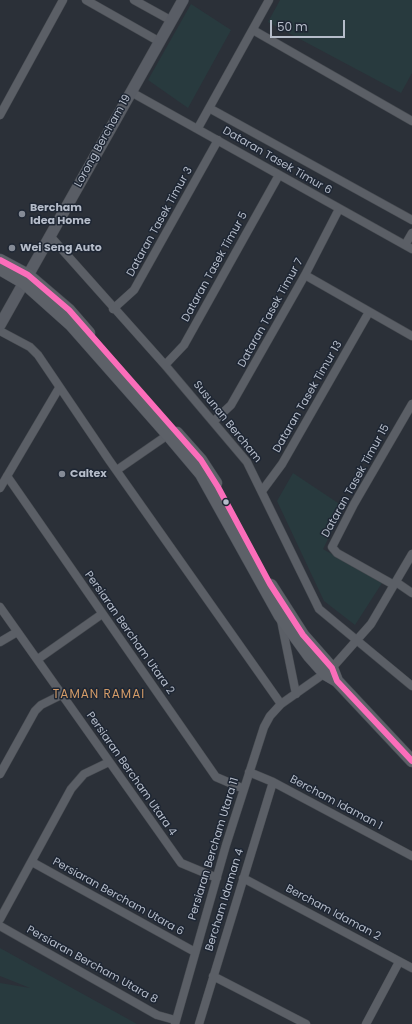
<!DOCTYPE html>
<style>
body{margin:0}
#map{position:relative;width:412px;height:1024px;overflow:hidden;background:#2b3038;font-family:Poppins,sans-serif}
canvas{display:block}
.scale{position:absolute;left:270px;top:20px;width:75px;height:18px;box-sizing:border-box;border:2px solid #b5bcc9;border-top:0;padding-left:5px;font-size:12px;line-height:14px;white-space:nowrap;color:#b5bcc9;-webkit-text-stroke:3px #1e2633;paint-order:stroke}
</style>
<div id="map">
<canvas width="412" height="1024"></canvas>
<div class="scale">50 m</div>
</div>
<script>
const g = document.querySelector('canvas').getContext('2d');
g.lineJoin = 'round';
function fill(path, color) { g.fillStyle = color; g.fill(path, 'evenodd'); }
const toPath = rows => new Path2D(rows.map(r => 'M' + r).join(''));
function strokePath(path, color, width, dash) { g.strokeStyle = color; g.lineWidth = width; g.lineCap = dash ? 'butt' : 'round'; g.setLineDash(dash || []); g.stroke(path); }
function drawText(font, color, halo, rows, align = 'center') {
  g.font = font + ' Poppins,sans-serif'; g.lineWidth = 3; g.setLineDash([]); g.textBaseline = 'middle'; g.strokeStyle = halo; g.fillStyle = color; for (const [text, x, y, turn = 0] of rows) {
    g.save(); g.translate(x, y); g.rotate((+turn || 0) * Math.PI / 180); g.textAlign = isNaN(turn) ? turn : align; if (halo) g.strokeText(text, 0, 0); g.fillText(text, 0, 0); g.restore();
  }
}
fill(toPath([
 [280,0,412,0,412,73,401,93,268,22],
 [191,4,231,30,188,108,148,80],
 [293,473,344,507,323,549,382,583,355,625,324,601,277,501],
 [0,948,137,1024,0,1024,0,983,30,988,0,976]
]), '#283a3e');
const street = toPath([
 [86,0,160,42],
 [134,0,172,21],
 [253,30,412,121],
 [131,92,412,249],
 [209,108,412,220],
 [0,115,63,0],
 [198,128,269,0],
 [50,236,165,365,247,462,319,609,412,686],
 [405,245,412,233],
 [305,275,412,336],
 [113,309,134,290,218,140],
 [0,331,30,347,38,355,109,460,281,704],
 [165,365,184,345,279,175],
 [214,421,231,405,305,275,339,209],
 [117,470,172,432],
 [7,476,216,777,244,789],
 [0,488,59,388],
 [262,491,282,464,369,312],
 [396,582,412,593],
 [394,585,337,553,332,547,354,504,412,404],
 [0,607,181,863,217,878],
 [281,620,296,694],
 [0,642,17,632],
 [38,659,102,614],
 [249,772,273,782,412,856],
 [0,774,35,711,41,705,61,695],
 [32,862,195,952],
 [243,878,412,968],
 [0,919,71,789,84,774,109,762],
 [0,926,157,1015,175,1020],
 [213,976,306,1024],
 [175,1024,226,845,264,727,270,716,281,704,332,668,371,624,412,554],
 [199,1024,273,782],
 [366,1024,399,962]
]);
const secondary = toPath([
 [0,325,183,0]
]);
const primary = toPath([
 [0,260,28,275,69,310,89,333],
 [0,269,24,283,71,325,168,435,201,474,280,616,309,656,325,674,337,681,412,761],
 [177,433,201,460,216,483],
 [271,585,303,635,332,668,337,681]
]);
strokePath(street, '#474b51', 9);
strokePath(secondary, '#474b51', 12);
strokePath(primary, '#494d55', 13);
strokePath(street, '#5b5f66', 8);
strokePath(secondary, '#595d65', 11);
strokePath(primary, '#5d6168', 12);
strokePath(toPath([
 [0,260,28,275,69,310,201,460,218,487,270,584,303,635,332,668,337,681,412,761]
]), '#fb6dba', 6);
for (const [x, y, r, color] of [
 [22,214,4,"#858b96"],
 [12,248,4,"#858b96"],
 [62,474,4,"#858b96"],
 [226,502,3.5,"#b5bcc9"]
]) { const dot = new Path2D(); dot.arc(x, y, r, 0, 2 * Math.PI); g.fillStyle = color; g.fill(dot); strokePath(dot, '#1e2633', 1.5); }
drawText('11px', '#b5bcc9', '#1e2633', [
 ["Lorong Bercham 19",103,141,-61],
 ["Dataran Tasek Timur 6",277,161,30],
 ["Dataran Tasek Timur 3",160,222,-61],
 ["Dataran Tasek Timur 5",215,267,-61],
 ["Dataran Tasek Timur 7",271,313,-61],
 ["Dataran Tasek Timur 13",308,397,-60],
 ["Susunan Bercham",227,422,51],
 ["Dataran Tasek Timur 15",356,481,-61],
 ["Persiaran Bercham Utara 2",129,633,55],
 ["Persiaran Bercham Utara 4",131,774,55],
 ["Bercham Idaman 1",336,803,28],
 ["Persiaran Bercham Utara 11",214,849,-73],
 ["Persiaran Bercham Utara 6",118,897,29],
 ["Bercham Idaman 4",225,900,-73],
 ["Bercham Idaman 2",333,913,28],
 ["Persiaran Bercham Utara 8",92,965,29]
]);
drawText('bold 11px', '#b5bcc9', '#1e2633', [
 ["Bercham",30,208],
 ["Idea Home",30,221],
 ["Wei Seng Auto",20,248],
 ["Caltex",70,474]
], 'left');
g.letterSpacing = '1px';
drawText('12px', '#d39b67', '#1e2633', [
 ["TAMAN RAMAI",99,695]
]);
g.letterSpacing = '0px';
</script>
